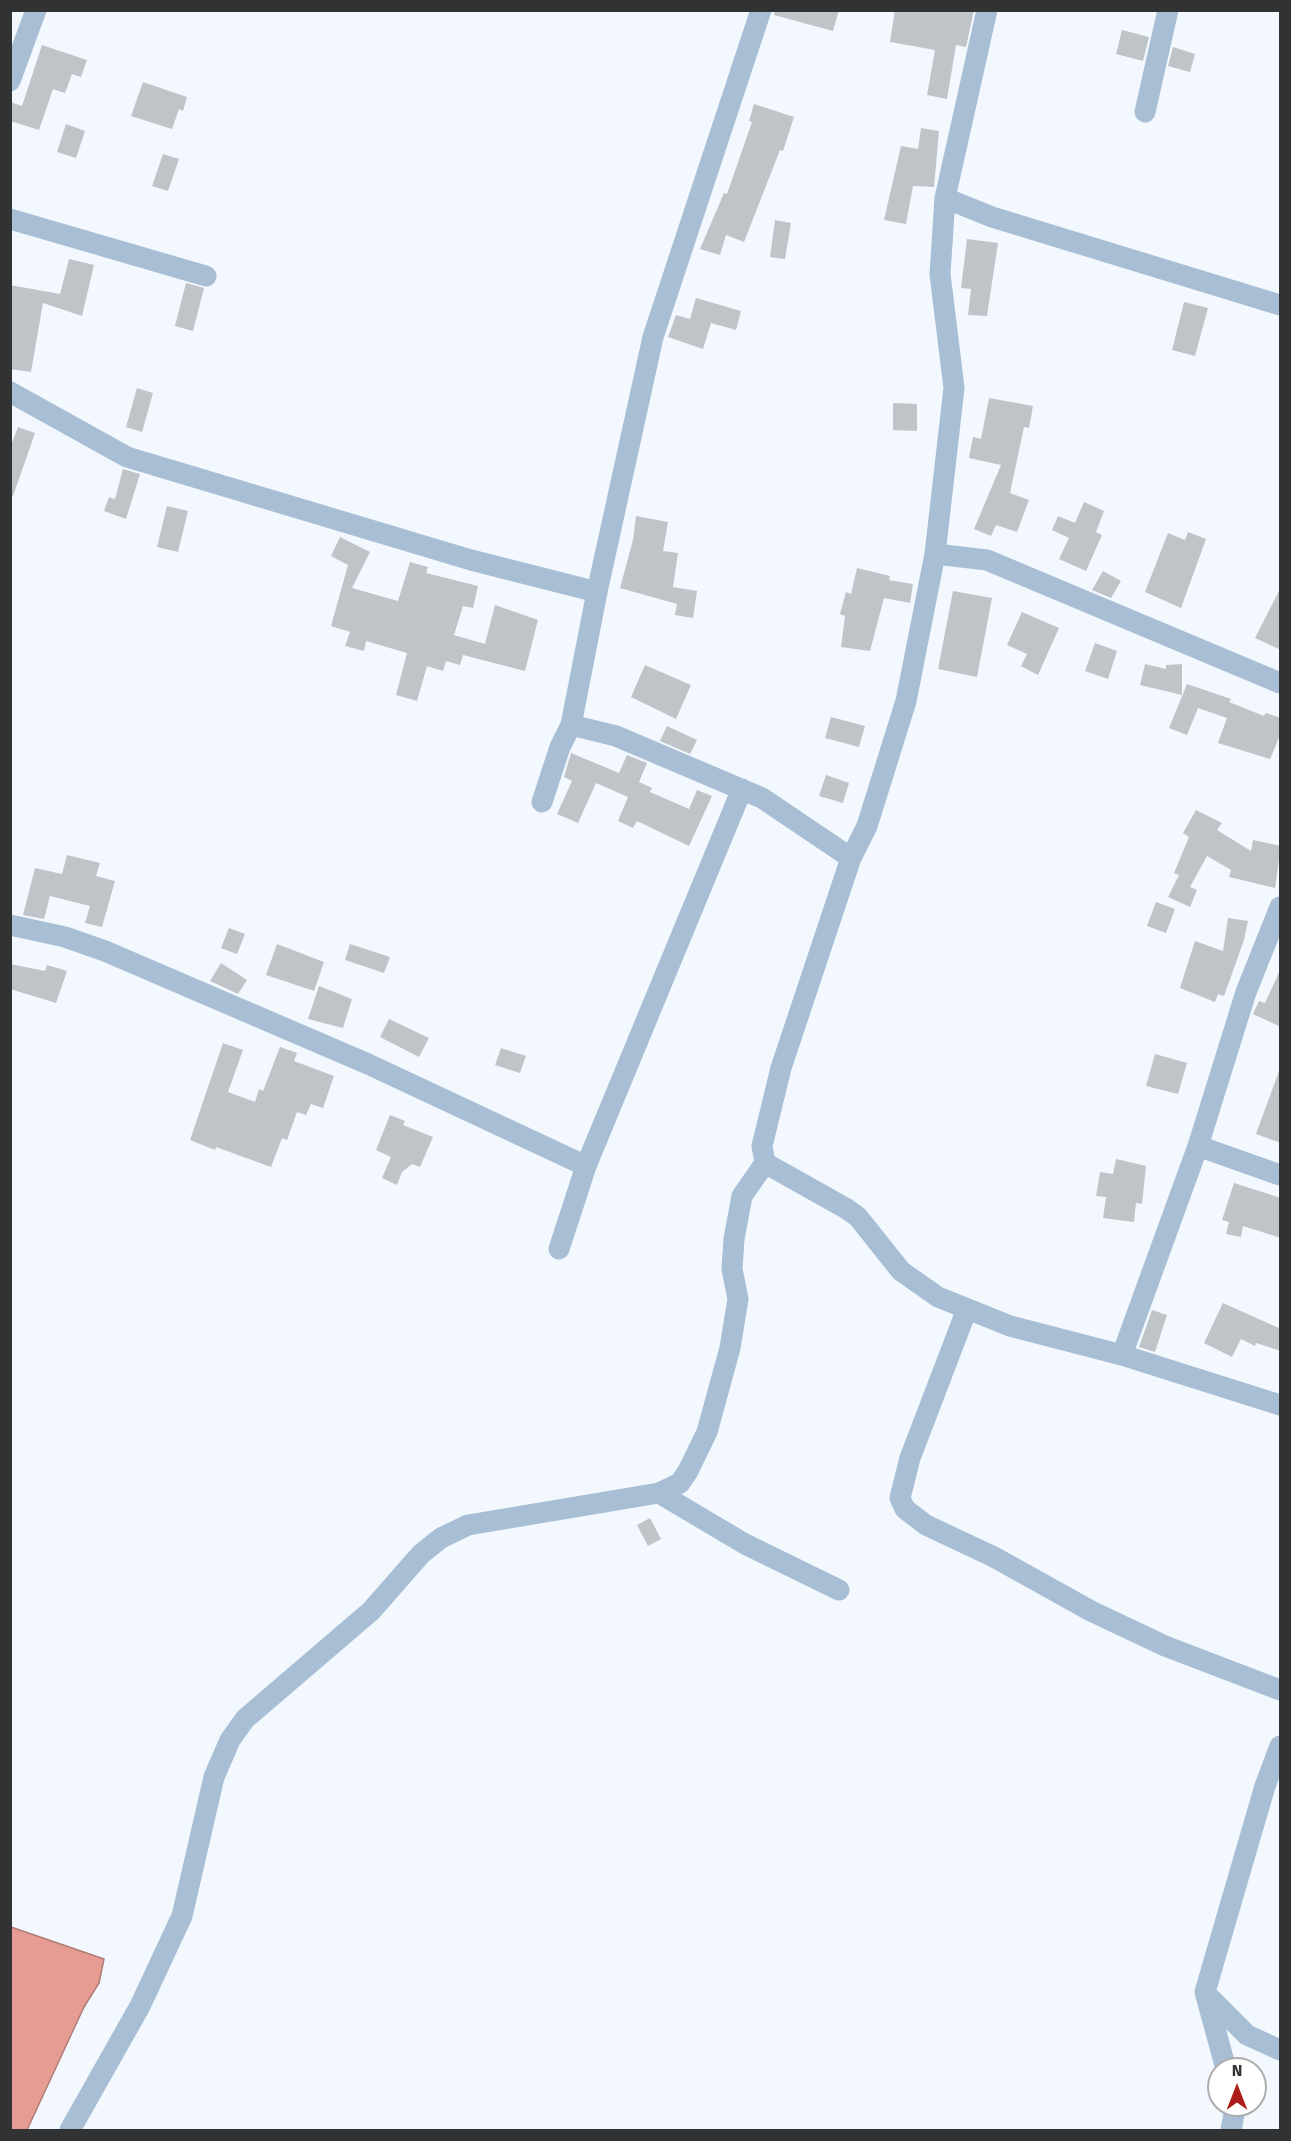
<!DOCTYPE html>
<style>
body{margin:0}
#map{position:relative;width:1291px;height:2141px;overflow:hidden;background:#f2f8fd;font-family:"Fira Sans",sans-serif}
canvas{display:block}
.frame{position:absolute;inset:0;border:12px solid #303234;pointer-events:none}
.north{position:absolute;left:1207px;top:2057px;width:60px;height:60px;box-sizing:border-box;background:#fff;border:2px solid #acadae;border-radius:50%;rotate:0deg;font-size:16px;font-weight:700;line-height:24px;text-align:center;color:#303234}
.north::after{content:'';display:block;margin:auto;width:21px;height:27px;background:#ae1d19;clip-path:polygon(50% 0,100% 100%,50% 72%,0 100%)}
</style>
<div id="map">
<canvas width="1291" height="2141"></canvas>
<div class="frame"></div>
<div class="north">N</div>
</div>
<script>
const g = document.querySelector('canvas').getContext('2d');
g.lineJoin = 'round';
function fill(path, color) { g.fillStyle = color; g.fill(path, 'evenodd'); }
const toPath = rows => new Path2D(rows.map(r => 'M' + r).join(''));
function strokePath(path, color, width, dash) { g.strokeStyle = color; g.lineWidth = width; g.lineCap = dash ? 'butt' : 'round'; g.setLineDash(dash || []); g.stroke(path); }
const water = toPath([
 [11,1927,104,1959,99,1983,84,2007,27,2130,11,2130,11,1927]
]);
fill(water, '#e69c92');
strokePath(water, '#af7c76', 1.5);
fill(toPath([
 [775,10,839,10,833,31,774,15],
 [895,10,974,10,966,47,956,45,947,99,927,95,935,50,890,42],
 [1122,30,1149,37,1143,61,1116,54],
 [42,45,87,60,81,77,72,74,65,93,53,89,39,130,10,121,10,102,22,106],
 [1173,47,1195,54,1190,72,1168,66],
 [143,82,187,97,183,111,179,109,172,129,131,116],
 [754,104,794,117,783,151,780,150,744,242,726,235,720,255,700,249,724,193,727,194,752,122,749,121],
 [66,124,85,131,76,158,57,152],
 [921,128,939,131,934,187,913,186,906,224,884,220,901,146,918,149],
 [163,154,179,159,168,191,152,186],
 [775,220,791,223,785,259,770,257],
 [967,239,998,243,987,316,968,315,971,289,961,288],
 [69,259,94,265,82,316,43,303,31,372,10,369,10,285,60,294],
 [186,283,204,288,193,331,175,326],
 [696,298,741,311,736,330,711,323,703,349,668,337,676,315,690,319],
 [1184,302,1208,308,1195,356,1172,350],
 [137,388,153,393,142,432,126,427],
 [989,398,1033,406,1029,428,1024,427,1010,493,1029,500,1017,532,996,525,991,536,974,529,1001,465,969,458,973,437,981,439],
 [893,403,917,404,917,431,893,430],
 [18,427,35,433,13,496,10,496,10,448],
 [123,469,140,474,126,519,104,511,109,497,115,499],
 [1084,502,1104,511,1096,532,1102,535,1086,571,1059,559,1069,538,1052,530,1058,516,1075,523],
 [167,506,188,511,178,552,157,547],
 [636,516,668,522,663,551,678,553,673,587,697,591,693,618,675,615,677,604,620,588,633,540],
 [1188,532,1206,539,1181,608,1145,592,1168,533,1185,540],
 [340,537,370,552,352,588,398,601,410,562,428,567,426,573,478,586,473,608,463,606,454,635,485,644,495,605,538,620,525,671,463,655,460,665,446,661,443,671,427,666,417,701,396,695,407,653,366,641,364,651,345,646,350,632,331,626,348,565,331,556],
 [857,568,890,576,889,580,913,584,910,603,884,598,870,651,841,647,845,616,840,614,846,592,851,594],
 [1103,571,1121,581,1111,598,1092,590],
 [1281,587,1281,650,1255,638],
 [953,591,992,598,977,677,938,669],
 [1022,612,1059,628,1038,675,1021,666,1027,654,1007,645],
 [1095,643,1117,651,1108,679,1085,671],
 [1145,664,1166,669,1166,665,1182,664,1182,695,1140,685],
 [645,665,691,685,676,719,631,697],
 [1187,684,1231,699,1229,702,1264,716,1266,713,1281,718,1281,733,1270,759,1218,743,1227,718,1198,708,1187,735,1169,728],
 [831,717,865,726,859,747,825,738],
 [667,726,697,740,690,754,660,741],
 [571,753,619,773,627,755,647,763,639,782,652,788,650,792,689,809,697,790,712,796,689,846,637,821,633,828,618,821,628,797,596,783,578,823,557,814,572,781,564,777],
 [826,775,849,783,843,803,819,796],
 [1196,810,1222,823,1217,830,1251,851,1253,840,1281,846,1275,888,1229,877,1231,870,1207,856,1190,887,1197,890,1190,907,1168,897,1179,875,1174,873,1189,837,1183,833],
 [67,855,100,863,96,876,115,881,102,927,85,923,90,906,50,896,44,919,23,915,35,868,62,874],
 [1156,902,1175,909,1166,933,1147,926],
 [1228,918,1248,921,1244,940,1224,996,1218,994,1215,1002,1180,988,1195,941,1223,951],
 [229,928,245,934,237,954,221,948],
 [277,944,324,962,314,991,266,975],
 [350,944,390,957,384,973,345,960],
 [221,963,247,980,238,994,210,981],
 [10,964,45,971,47,965,67,971,56,1003,10,989],
 [1281,968,1281,1027,1253,1014,1259,1001,1265,1003],
 [319,986,352,999,343,1028,308,1019],
 [389,1019,429,1038,419,1057,380,1037],
 [223,1043,243,1050,228,1092,255,1102,259,1089,263,1091,280,1047,297,1053,294,1061,334,1076,323,1108,311,1104,306,1115,297,1112,287,1140,282,1138,271,1167,216,1147,215,1150,190,1140],
 [501,1048,526,1056,520,1073,495,1065],
 [1155,1054,1187,1063,1178,1094,1146,1086],
 [1279,1071,1281,1072,1281,1143,1256,1134],
 [390,1115,405,1121,403,1125,433,1137,420,1167,412,1164,402,1172,397,1185,382,1178,391,1157,376,1150],
 [1116,1159,1146,1166,1142,1204,1136,1203,1134,1222,1103,1218,1106,1197,1096,1196,1100,1172,1113,1174],
 [1234,1183,1281,1198,1281,1238,1243,1226,1241,1237,1226,1234,1229,1222,1222,1220],
 [1223,1303,1281,1329,1281,1351,1256,1343,1255,1346,1241,1339,1232,1357,1204,1343],
 [1152,1310,1167,1315,1155,1352,1139,1347],
 [650,1518,661,1539,648,1546,637,1525]
]), '#bfc4c9');
strokePath(toPath([
 [10,81,36,10],
 [1145,112,1168,10],
 [945,198,992,217,1280,305],
 [10,219,206,276],
 [10,392,127,457,471,560,597,592],
 [935,554,987,560,1280,683],
 [571,725,616,736,762,798,851,858,867,826,906,701,935,554,954,388,940,274,945,198,987,10],
 [542,802,560,747,571,725,597,592,653,337,761,10],
 [10,925,65,937,105,951,368,1064,586,1166,742,789],
 [1198,1146,1280,1175],
 [765,1163,847,1209,858,1217,901,1271,938,1297,1010,1326,1122,1355,1280,1405],
 [559,1249,586,1166],
 [967,1309,910,1458,900,1498,905,1509,926,1525,994,1557,1091,1611,1165,1646,1280,1690],
 [1122,1355,1198,1146,1246,992,1280,907],
 [659,1493,745,1544,839,1590],
 [1210,1998,1247,2035,1280,2050],
 [1226,2069,1205,1992,1265,1786,1280,1746],
 [70,2130,140,2006,182,1916,214,1777,230,1740,245,1719,371,1611,421,1554,441,1538,468,1525,659,1493,680,1483,688,1471,707,1432,730,1348,738,1299,732,1269,734,1239,742,1196,765,1163,762,1146,781,1068,851,858],
 [1231,2130,1234,2114,1232,2105]
]), '#a8bed5', 21);
</script>
